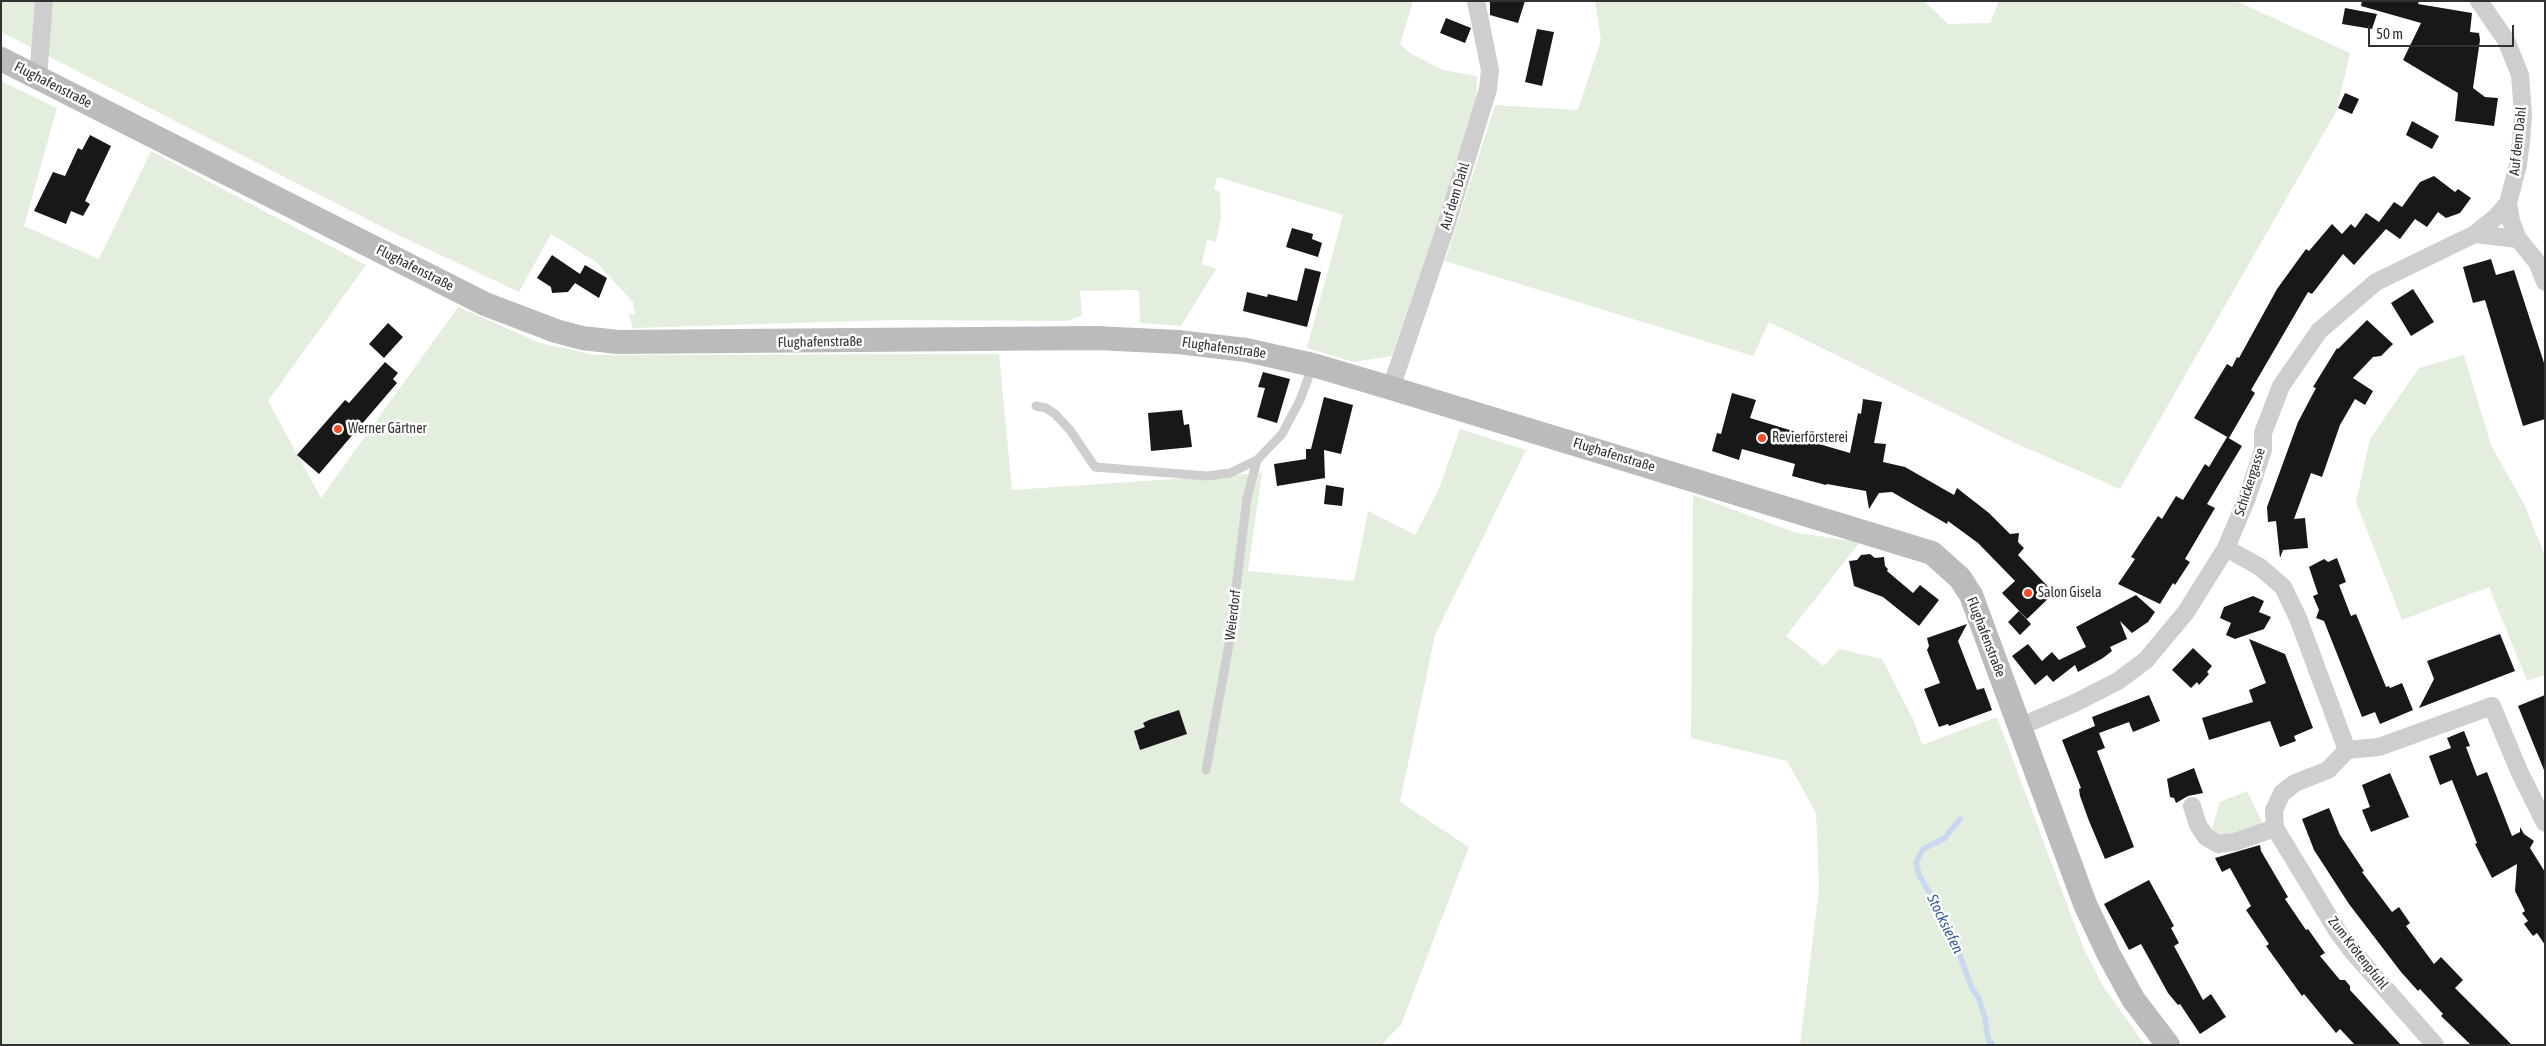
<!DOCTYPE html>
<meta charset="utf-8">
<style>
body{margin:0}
#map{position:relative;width:2546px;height:1046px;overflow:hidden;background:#fff;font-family:"Asap Condensed",sans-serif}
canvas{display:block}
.frame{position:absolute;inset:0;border:2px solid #313131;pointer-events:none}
.scale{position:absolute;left:2368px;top:25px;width:146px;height:22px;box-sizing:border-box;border:2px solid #313131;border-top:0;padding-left:6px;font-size:15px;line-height:18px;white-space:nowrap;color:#313131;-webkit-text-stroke:4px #fff;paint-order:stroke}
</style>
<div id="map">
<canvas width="2546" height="1046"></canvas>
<div class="frame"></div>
<div class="scale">50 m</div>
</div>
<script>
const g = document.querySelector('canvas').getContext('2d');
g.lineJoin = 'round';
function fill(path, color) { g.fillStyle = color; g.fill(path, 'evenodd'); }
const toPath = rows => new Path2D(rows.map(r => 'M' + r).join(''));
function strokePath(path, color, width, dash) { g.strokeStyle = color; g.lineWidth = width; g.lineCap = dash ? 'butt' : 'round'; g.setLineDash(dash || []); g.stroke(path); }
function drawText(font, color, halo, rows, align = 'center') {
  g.font = font + ' "Asap Condensed",sans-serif'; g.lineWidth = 5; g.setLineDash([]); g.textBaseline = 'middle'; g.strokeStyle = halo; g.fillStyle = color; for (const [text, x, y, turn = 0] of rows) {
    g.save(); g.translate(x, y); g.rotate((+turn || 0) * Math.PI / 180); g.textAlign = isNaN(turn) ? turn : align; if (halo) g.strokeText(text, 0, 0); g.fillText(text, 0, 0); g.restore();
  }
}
fill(toPath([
 [1,1,1410,1,1413,2,1400,44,1410,53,1443,70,1477,76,1476,100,1440,217,1392,356,1354,362,1307,348,1343,215,1217,177,1214,189,1220,192,1221,218,1216,242,1207,239,1202,264,1216,269,1181,326,1140,323,1139,290,1080,291,1082,315,1068,321,893,320,633,328,629,314,635,314,633,302,596,262,551,234,519,292,396,234,1,32],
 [1595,1,1924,1,1948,24,1990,23,1999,1,2236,1,2350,53,2336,112,2120,489,2006,439,1769,322,1753,356,1445,261,1495,105,1578,110,1601,40],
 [1,81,57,108,24,226,99,259,151,151,366,265,268,401,321,498,458,307,540,343,595,355,999,354,1012,490,1262,473,1248,571,1354,581,1368,511,1415,535,1438,491,1460,429,1526,450,1435,635,1400,802,1469,847,1401,1025,1381,1045,1,1045],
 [2464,355,2491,445,2525,506,2545,556,2545,675,2527,681,2489,587,2402,620,2356,502,2370,439,2419,368],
 [1693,495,1797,533,1860,542,1786,636,1824,666,1839,649,1882,659,1914,721,1922,745,1997,717,2083,947,2103,986,2145,1045,1800,1045,1819,888,1816,813,1787,761,1691,738],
 [2247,791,2264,826,2228,839,2211,832,2220,802]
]), '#e3eede');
strokePath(toPath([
 [1960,819,1945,838,1923,849,1916,863,1919,875,1949,926,1971,986,1979,999,1985,1018,1988,1039,1993,1045]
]), '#c9d7ef', 5.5);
fill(toPath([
 [1490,1,1525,1,1518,23,1490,15],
 [2362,1,2419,1,2418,4,2472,13,2470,32,2479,33,2480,40,2473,88,2485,97,2498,98,2494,126,2455,121,2458,93,2403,60,2421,23,2361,6],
 [2345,8,2377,14,2372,29,2342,24],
 [1446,18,1471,28,1465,43,1440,33],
 [1537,29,1554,32,1542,86,1525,82],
 [2345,93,2359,99,2352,114,2338,108],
 [2412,121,2439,136,2432,149,2406,135],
 [90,135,111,146,85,201,90,204,83,216,71,211,66,224,34,211,53,172,65,176,78,148,82,150],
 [2434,176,2455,192,2458,189,2471,198,2460,213,2446,218,2438,212,2427,227,2415,219,2400,239,2386,229,2354,265,2343,254,2312,294,2308,292,2251,390,2255,393,2229,438,2194,418,2227,364,2232,367,2237,357,2239,358,2277,289,2306,249,2309,251,2332,224,2342,234,2351,224,2355,228,2366,213,2379,222,2394,202,2402,207,2420,182],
 [1292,228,1313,234,1312,239,1322,243,1318,257,1286,247],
 [552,255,580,274,585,265,607,278,599,298,575,283,568,292,552,293,551,287,537,278],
 [2491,259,2496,275,2514,270,2545,366,2545,419,2523,426,2485,300,2473,303,2463,267],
 [1305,268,1321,272,1307,327,1243,311,1247,292,1267,297,1268,294,1297,301],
 [2413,289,2434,322,2411,336,2391,303],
 [2367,320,2393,344,2381,356,2373,357,2353,378,2373,391,2365,405,2355,399,2340,425,2322,477,2311,473,2294,519,2305,518,2308,548,2283,550,2280,558,2276,521,2268,522,2267,507,2298,422,2316,388,2313,387,2337,348,2338,349],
 [388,323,403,337,384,358,369,344],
 [385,362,398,373,393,379,397,383,319,474,297,455,345,400,349,403],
 [1263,372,1290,379,1277,423,1257,417,1265,388,1258,387],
 [1732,393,1756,400,1750,418,1803,434,1802,439,1850,453,1858,413,1861,414,1863,399,1882,402,1874,443,1886,444,1883,462,1905,467,1954,495,1957,488,1989,513,2010,534,2019,533,2018,542,2024,548,2018,555,2054,593,2027,619,2002,593,2015,581,1978,543,1948,521,1947,524,1892,492,1879,493,1869,509,1866,491,1827,484,1826,485,1792,476,1795,464,1742,449,1739,460,1712,451,1717,433,1721,434],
 [1324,397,1353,405,1341,454,1324,450,1325,478,1277,486,1274,464,1306,459,1306,449,1311,449],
 [1182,410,1184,425,1189,424,1192,447,1151,451,1148,413],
 [2227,437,2242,446,2207,504,2215,508,2185,559,2190,562,2175,585,2173,583,2160,604,2118,584,2135,559,2131,557,2158,516,2162,519,2176,496,2183,500,2205,464,2209,467],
 [1326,485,1344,488,1342,506,1324,504],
 [1870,554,1875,558,1884,557,1885,566,1888,569,1887,571,1913,593,1920,585,1939,600,1919,626,1883,597,1854,586,1849,561,1857,560,1861,555],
 [2337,558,2346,582,2339,585,2351,616,2356,614,2386,687,2389,686,2390,688,2402,683,2413,710,2380,724,2375,712,2362,717,2324,621,2316,618,2319,610,2313,596,2318,594,2309,567,2324,559,2328,562],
 [2136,595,2155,612,2148,622,2132,633,2120,621,2127,639,2110,647,2112,651,2103,658,2078,672,2075,665,2053,682,2047,675,2035,685,2012,656,2028,644,2042,661,2052,652,2059,660,2086,647,2076,627],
 [2253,596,2264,601,2259,612,2271,617,2264,629,2235,639,2226,635,2231,623,2220,618,2224,607],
 [2019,611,2031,624,2020,635,2008,622],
 [1967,624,1958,641,1977,690,1984,688,1992,710,1949,726,1948,724,1939,727,1924,689,1940,683,1927,650,1929,646,1927,638],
 [2500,634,2515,671,2419,708,2434,679,2427,661],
 [2249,639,2285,654,2313,728,2294,736,2296,741,2280,747,2270,721,2209,740,2202,718,2253,702,2249,690,2266,683],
 [2193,648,2212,666,2207,672,2209,674,2199,685,2197,682,2191,688,2172,670],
 [2149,695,2160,721,2133,732,2129,722,2099,733,2105,748,2097,751,2134,847,2105,859,2089,821,2080,796,2079,789,2081,788,2062,740,2095,726,2092,717],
 [2545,695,2545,770,2544,770,2518,706],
 [1179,710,1187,734,1140,750,1134,731,1145,727,1143,723,1149,720],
 [2464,731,2470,746,2466,747,2477,776,2487,772,2512,836,2520,832,2520,827,2524,834,2534,841,2530,848,2545,872,2545,945,2537,933,2533,936,2524,924,2528,921,2522,913,2525,911,2515,891,2517,864,2492,878,2475,844,2477,843,2452,780,2440,785,2429,756,2451,748,2447,738],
 [2194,768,2203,793,2188,796,2176,803,2174,798,2170,797,2167,779],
 [2390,773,2409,817,2371,832,2362,810,2370,807,2362,785],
 [2329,808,2340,835,2364,871,2362,872,2392,912,2399,907,2410,923,2406,926,2434,964,2441,957,2463,980,2455,988,2512,1045,2471,1045,2441,1016,2443,1014,2420,989,2418,991,2401,972,2349,904,2314,850,2302,819],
 [2260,845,2261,851,2288,897,2285,899,2306,930,2308,929,2325,953,2320,956,2340,980,2345,980,2350,986,2350,990,2401,1045,2355,1045,2340,1029,2336,1033,2304,994,2302,996,2266,946,2269,944,2246,910,2251,906,2230,868,2222,872,2215,858],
 [2149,880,2174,926,2171,928,2179,943,2174,946,2203,1000,2211,994,2226,1017,2200,1034,2180,1004,2178,1005,2168,993,2141,944,2129,950,2104,904]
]), '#181818');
strokePath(toPath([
 [1036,406,1046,408,1055,414,1070,430,1095,467,1207,476,1230,473,1257,460,1282,434,1300,400,1313,365],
 [1206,770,1229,645,1247,498,1257,460]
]), '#cecece', 9);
strokePath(toPath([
 [2479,1,2506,40,2520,75,2523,114,2521,141,2518,165,2508,203,2511,221,2518,239,2537,262,2545,282],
 [38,78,44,1],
 [2475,234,2518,239],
 [1391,388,1446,226,1488,89,1490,70,1476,1],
 [2226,548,2260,567,2283,587,2298,618,2347,750],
 [2019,727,2075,703,2118,681,2146,660,2186,612,2226,548,2247,498,2263,450,2263,433,2281,386,2319,331,2376,282,2475,234,2496,217,2508,203],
 [2347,750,2328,770,2295,783,2282,793,2274,810,2275,828,2338,932,2353,952,2435,1045],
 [2347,750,2379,747,2492,706,2519,771,2545,823],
 [2192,806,2198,825,2206,837,2218,844,2235,842,2275,828]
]), '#cecece', 18);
strokePath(toPath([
 [1,59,485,304,556,331,582,338,618,342,1096,338,1178,342,1246,350,1313,365,1391,388,1932,553,1960,578,1971,595,2085,904,2108,953,2133,999,2168,1045]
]), '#bbb', 24);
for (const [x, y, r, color] of [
 [338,429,5,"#f24c28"],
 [1762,438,5,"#f24c28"],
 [2028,593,5,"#f24c28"]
]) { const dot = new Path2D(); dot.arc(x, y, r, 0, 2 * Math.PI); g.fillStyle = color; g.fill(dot); strokePath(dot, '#fff', 2); }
drawText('14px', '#313131', '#fff', [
 ["Flughafenstraße",53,85,27],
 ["Auf dem Dahl",2518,141,-84],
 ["Auf dem Dahl",1455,196,-73],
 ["Flughafenstraße",415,268,27],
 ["Flughafenstraße",820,342,-1],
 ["Flughafenstraße",1224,348,8],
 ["Flughafenstraße",1614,455,17],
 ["Schickergasse",2250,482,-72],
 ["Weierdorf",1233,615,-83],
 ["Flughafenstraße",1986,637,69],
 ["Zum Krötenpfuhl",2358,953,52]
]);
drawText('14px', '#313131', '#fff', [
 ["Werner Gärtner",348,429],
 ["Revierförsterei",1772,438],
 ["Salon Gisela",2038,593]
], 'left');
drawText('italic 15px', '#385b9a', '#fff', [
 ["Stocksiefen",1945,924,64]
]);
</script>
